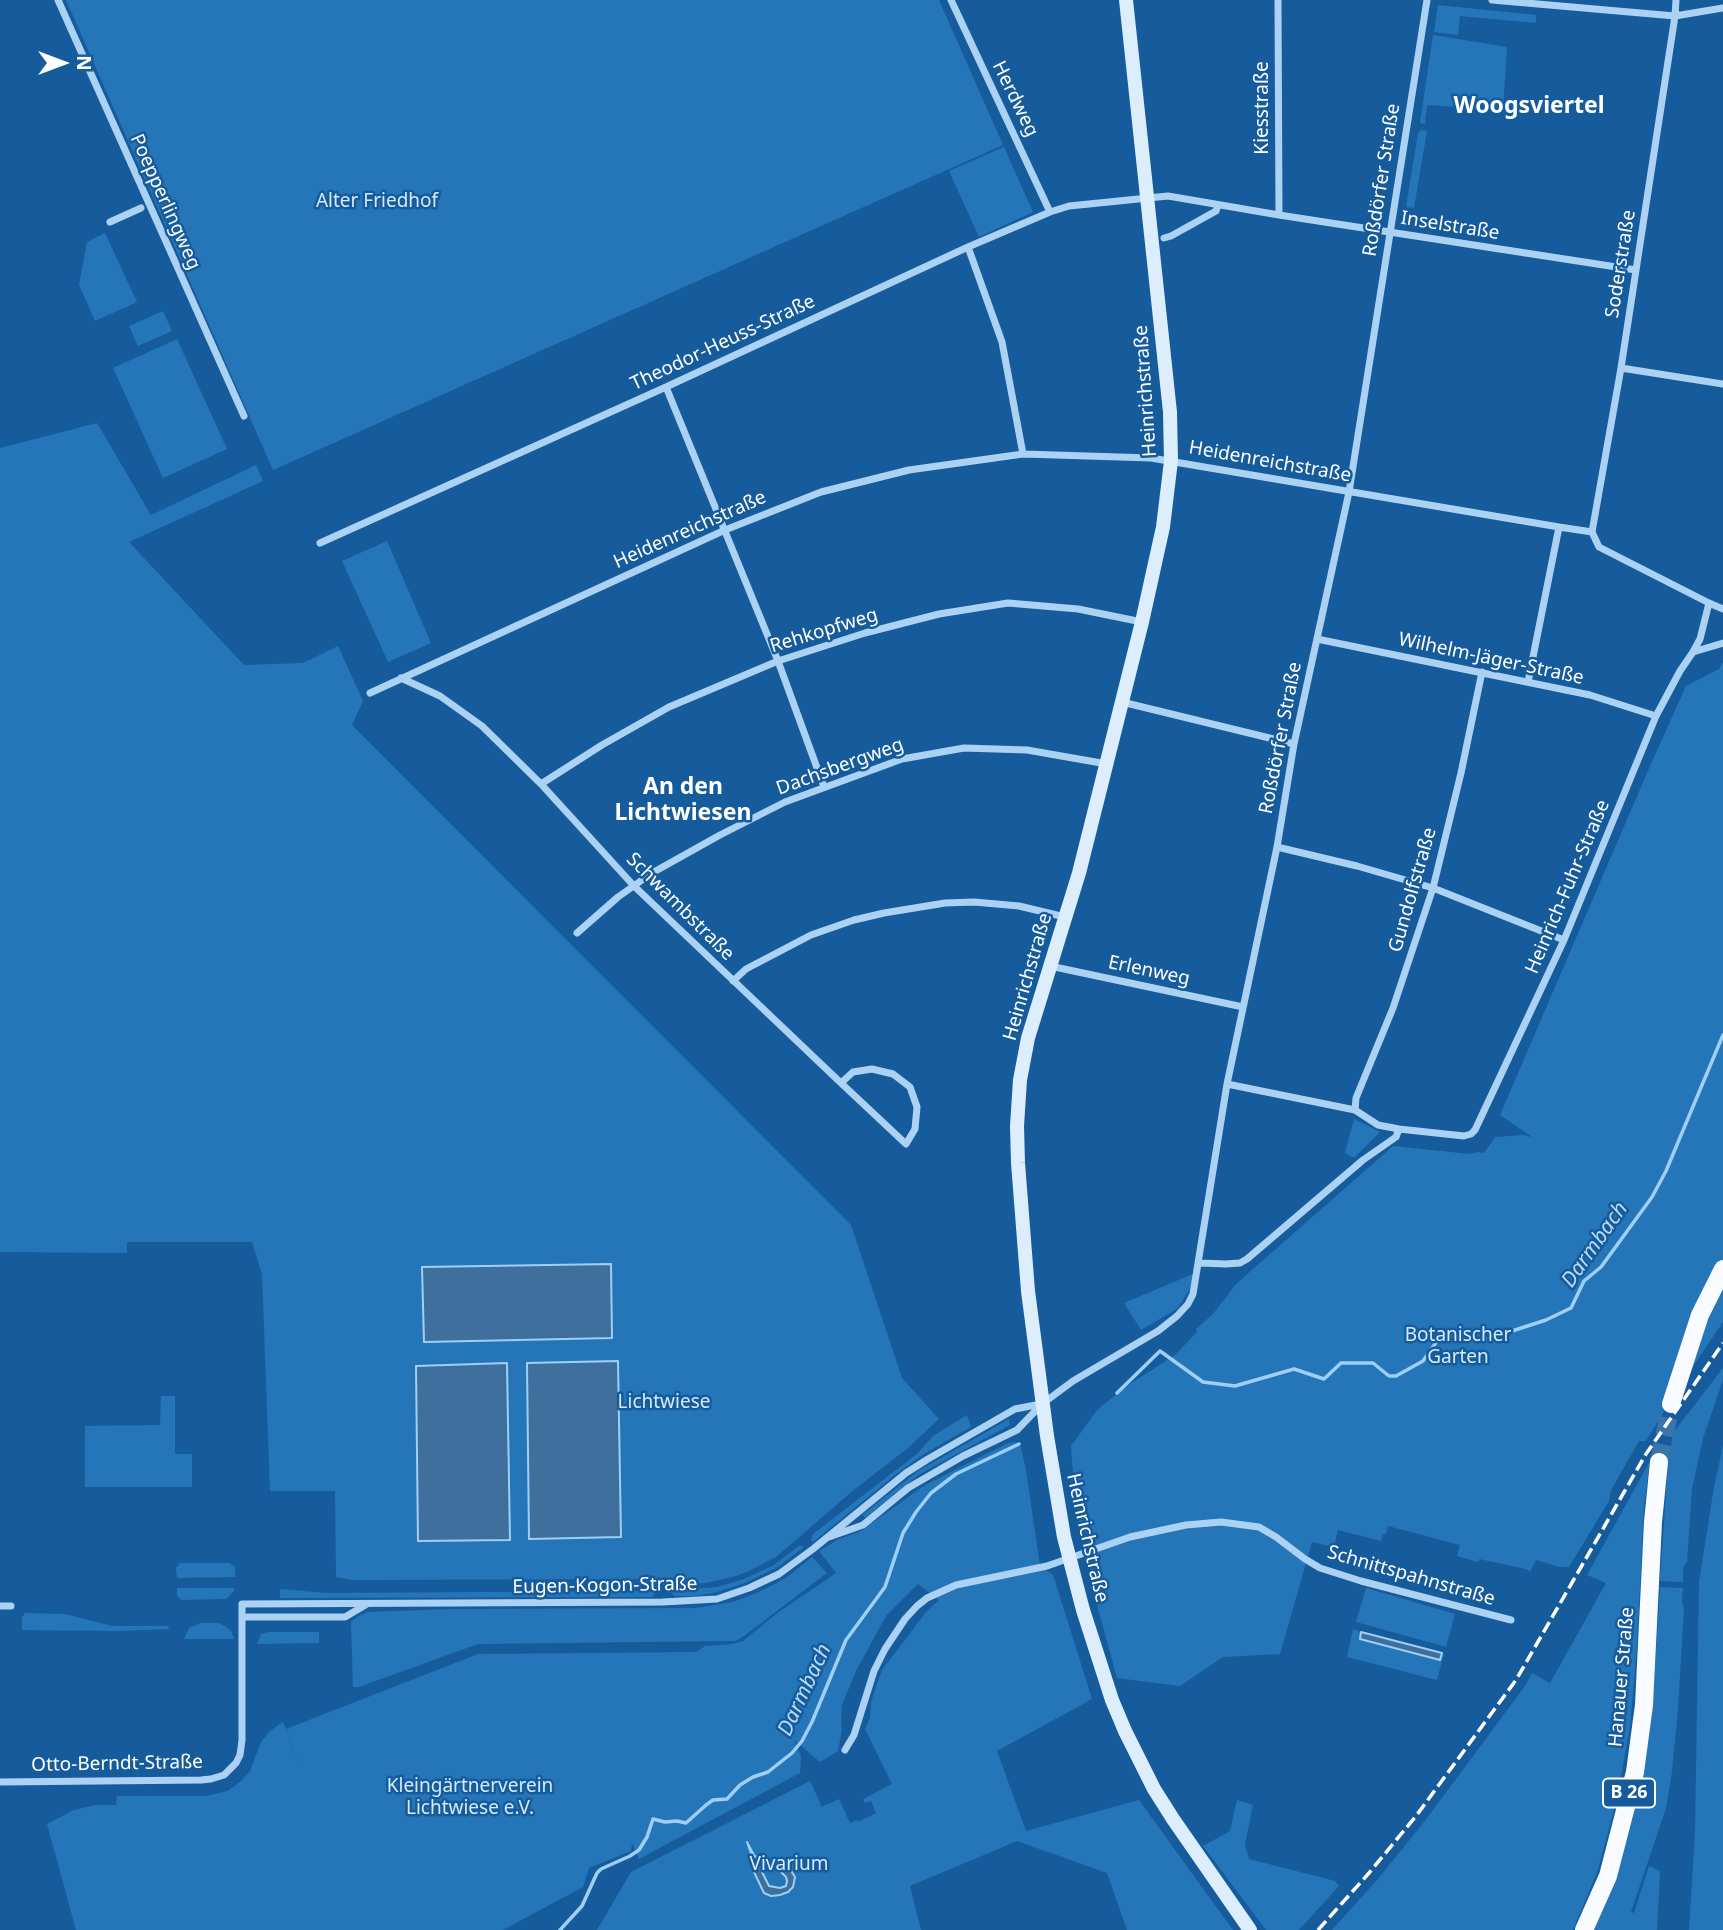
<!DOCTYPE html>
<meta charset="utf-8">
<style>
body{margin:0}
#map{position:relative;width:1723px;height:1930px;overflow:hidden;background:#165c9c;font-family:"Noto Sans",sans-serif}
canvas{display:block}
.north{position:absolute;left:28px;top:28px;width:70px;height:70px;-webkit-text-stroke:5px #165c9c;paint-order:stroke;rotate:90deg;font-size:19px;font-weight:700;line-height:28px;text-align:center;color:#fff}
.north::after{content:'';display:block;margin:auto;width:24px;height:32px;background:#fff;clip-path:polygon(50% 0,100% 100%,50% 72%,0 100%)}
</style>
<div id="map">
<canvas width="1723" height="1930"></canvas>
<div class="north">N</div>
</div>
<script>
const g = document.querySelector('canvas').getContext('2d');
g.lineJoin = 'round';
function fill(path, color) { g.fillStyle = color; g.fill(path, 'evenodd'); }
const toPath = rows => new Path2D(rows.map(r => 'M' + r).join(''));
function strokePath(path, color, width, dash) { g.strokeStyle = color; g.lineWidth = width; g.lineCap = dash ? 'butt' : 'round'; g.setLineDash(dash || []); g.stroke(path); }
function drawText(font, color, halo, rows, align = 'center') {
  g.font = font + ' "Noto Sans",sans-serif'; g.lineWidth = 5; g.setLineDash([]); g.textBaseline = 'middle'; g.strokeStyle = halo; g.fillStyle = color; for (const [text, x, y, turn = 0] of rows) {
    g.save(); g.translate(x, y); g.rotate((+turn || 0) * Math.PI / 180); g.textAlign = isNaN(turn) ? turn : align; if (halo) g.strokeText(text, 0, 0); g.fillText(text, 0, 0); g.restore();
  }
}
fill(toPath([
 [66,0,939,0,1003,145,273,470],
 [1438,5,1536,15,1536,23,1460,16,1458,35,1434,32],
 [1433,35,1507,47,1503,110,1427,105,1425,124,1420,123],
 [1421,130,1427,131,1414,208,1406,207,1418,133],
 [1004,147,1033,212,979,237,949,171],
 [105,233,137,302,95,321,79,285,87,242],
 [163,311,172,331,138,346,129,326],
 [177,339,227,449,163,478,113,368],
 [97,423,151,515,256,465,263,481,129,542,244,665,303,663,338,646,363,701,352,725,851,1225,902,1378,939,1419,908,1448,855,1489,776,1557,749,1571,733,1577,705,1583,685,1584,659,1585,639,1579,352,1580,336,1577,335,1491,270,1491,262,1274,252,1242,127,1242,127,1253,0,1252,0,448],
 [387,541,431,643,388,662,342,561],
 [1723,662,1723,1322,1674,1395,1646,1441,1639,1441,1611,1490,1609,1501,1569,1567,1560,1567,1536,1560,1530,1572,1526,1569,1479,1559,1478,1562,1457,1556,1460,1545,1388,1526,1386,1534,1383,1534,1381,1541,1338,1530,1334,1547,1312,1542,1280,1654,1223,1657,1180,1686,1117,1678,1091,1583,1087,1536,1076,1517,1071,1446,1098,1409,1127,1386,1175,1355,1197,1332,1196,1329,1213,1314,1236,1284,1393,1146,1470,1154,1478,1152,1484,1153,1495,1137,1522,1135,1532,1137,1500,1115,1650,766,1686,686,1719,669],
 [1354,1119,1380,1132,1354,1158,1345,1153],
 [1193,1274,1192,1286,1177,1309,1141,1330,1124,1303],
 [1723,1368,1723,1380,1703,1438,1692,1489,1687,1561,1683,1568,1683,1582,1660,1581,1668,1464,1673,1433],
 [161,1396,175,1396,175,1454,192,1454,192,1487,85,1487,85,1426,160,1425],
 [967,1415,971,1427,924,1454,895,1475,813,1542,811,1540,813,1534,918,1453,933,1436],
 [1009,1419,1010,1425,920,1474,865,1518,862,1515,918,1471],
 [1016,1442,1021,1447,1026,1470,1040,1566,1053,1575,1092,1699,997,1751,1026,1831,1139,1800,1233,1930,1127,1930,1107,1873,1017,1841,910,1886,921,1930,597,1930,631,1872,810,1781,822,1807,839,1799,850,1823,857,1820,858,1822,876,1813,871,1801,865,1803,863,1799,892,1784,865,1729,870,1718,871,1703,876,1686,882,1670,926,1612,939,1600,918,1584,886,1616,856,1671,842,1705,841,1724,842,1729,838,1751,820,1762,794,1740,801,1756,800,1773,639,1859,632,1843,631,1851,589,1868,583,1887,503,1930,76,1930,47,1824,74,1810,95,1805,116,1805,117,1796,205,1796,228,1791,241,1781,250,1771,261,1742,270,1731,283,1722,300,1768,286,1729,478,1654,696,1652,705,1646,732,1644,743,1641,776,1614,836,1573,819,1551,837,1540,861,1531,925,1485,1008,1443],
 [1723,1446,1723,1930,1689,1930,1695,1833,1699,1582,1714,1487],
 [1650,1461,1644,1506,1637,1647,1630,1727,1617,1798,1598,1870,1573,1930,1332,1930,1377,1880,1424,1822,1525,1686,1532,1673,1550,1683,1606,1583,1587,1575],
 [800,1545,804,1547,778,1567,745,1583,717,1592,696,1596,675,1596,668,1591,717,1587,744,1579,774,1565],
 [812,1557,827,1573,744,1636,735,1641,478,1644,359,1687,353,1687,351,1622,360,1615,369,1612,451,1609,695,1608,733,1602,759,1592,786,1578],
 [180,1563,230,1563,235,1567,235,1577,177,1578,176,1568],
 [1660,1587,1683,1588,1682,1602,1684,1610,1678,1708,1672,1772,1666,1808,1631,1912,1634,1913,1649,1866,1660,1871,1657,1930,1594,1930,1617,1868,1653,1698],
 [177,1588,234,1588,234,1591,226,1599,181,1600,177,1595],
 [1366,1588,1455,1614,1446,1647,1356,1622],
 [280,1589,327,1593,657,1591,652,1597,280,1598],
 [24,1613,65,1614,112,1626,168,1626,169,1629,118,1631,22,1630,22,1616,24,1616],
 [200,1623,218,1623,225,1626,231,1631,234,1639,184,1639,189,1628],
 [1353,1629,1361,1632,1360,1639,1439,1660,1442,1653,1444,1654,1437,1680,1347,1657],
 [268,1632,319,1632,319,1643,257,1644,261,1634],
 [1237,1800,1253,1805,1245,1844,1249,1859,1335,1881,1339,1886,1299,1930,1266,1930,1203,1846,1230,1831]
]), '#2575b9');
const water = toPath([
 [611,1264,612,1338,424,1342,422,1267,611,1264],
 [618,1361,621,1537,529,1539,527,1363,618,1361],
 [507,1363,510,1540,418,1541,416,1366,507,1363],
 [1361,1632,1442,1653,1440,1660,1360,1639,1361,1632],
 [747,1842,755,1857,757,1856,762,1872,769,1886,780,1888,786,1886,787,1881,786,1877,772,1863,783,1858,795,1877,793,1887,788,1892,780,1895,771,1896,764,1893,754,1872,754,1862,747,1842]
]);
fill(water, '#3e6f9d');
strokePath(water, '#9fcff5', 2);
strokePath(toPath([
 [1117,1393,1160,1351,1203,1382,1235,1386,1294,1369,1324,1379,1341,1363,1373,1363,1389,1376,1396,1376,1423,1361,1442,1334,1481,1341,1546,1320,1571,1308,1584,1281,1601,1267,1652,1197,1666,1171,1723,1035],
 [560,1930,582,1906,597,1873,601,1869,630,1856,639,1850,647,1837,653,1819,665,1822,677,1821,686,1823,706,1805,713,1800,727,1799,740,1785,753,1777,768,1772,792,1753,802,1741,812,1722,846,1640,885,1587,903,1533,916,1512,931,1493,956,1474,1019,1444]
]), '#9fcff5', 3.5);
strokePath(toPath([
 [1659,1462,1671,1404]
]), '#3974ab', 18, [18, 9]);
strokePath(toPath([
 [58,0,244,416],
 [951,0,1050,212],
 [1278,0,1279,215],
 [1492,0,1675,16,1723,8],
 [110,222,141,208],
 [1164,238,1171,236,1216,211,1218,205],
 [968,247,1002,342,1023,454],
 [1621,368,1723,384],
 [666,387,778,661,824,787],
 [1592,532,1621,368,1675,16,1676,0],
 [320,543,666,387,968,247,1050,212,1069,206,1168,196,1279,215,1636,270],
 [1317,639,1590,695,1656,716],
 [1693,652,1723,643],
 [401,678,440,696,482,726,541,784,634,886,841,1083],
 [1528,682,1559,527],
 [370,693,725,530,821,492,909,470,1023,454,1151,458,1559,527,1592,532,1599,547,1709,603,1723,609],
 [1122,702,1294,744],
 [541,784,602,745,669,707,778,661,865,633,939,614,1008,603,1078,609,1142,622],
 [1277,847,1357,866,1433,888,1564,940],
 [577,933,618,897,652,873,720,835,785,802,902,759,964,748,1027,750,1107,764],
 [1050,966,1243,1007],
 [733,981,746,969,811,935,854,920,884,913,945,903,974,902,1019,906,1065,917],
 [872,1069,893,1074,910,1087,917,1107,915,1129,906,1144,841,1083,853,1072,872,1069],
 [1227,1084,1355,1110,1378,1125,1399,1129,1464,1136,1471,1134,1475,1130,1564,940,1656,716,1680,671,1693,652,1700,639,1709,603],
 [1355,1110,1356,1098,1393,1008,1433,888,1461,773,1482,672],
 [1200,1263,1226,1264,1240,1263,1247,1259,1363,1160,1396,1137,1399,1129],
 [826,1538,863,1525,908,1488,963,1456,1017,1430,1042,1404,1073,1381,1158,1331,1177,1316,1188,1304,1193,1294,1227,1084,1277,847,1294,744,1349,492,1427,0],
 [0,1606,11,1606],
 [242,1617,345,1617,367,1604],
 [845,1750,854,1735,874,1671,885,1649,905,1619,917,1606,927,1598,956,1585,1047,1566,1130,1537,1186,1525,1221,1522,1259,1527,1276,1537,1305,1559,1320,1568,1361,1581,1511,1620],
 [0,1782,201,1780,211,1779,224,1775,236,1763,240,1755,242,1740,242,1604,663,1602,717,1599,749,1588,779,1574,813,1549,906,1473,928,1459,1015,1409,1041,1404]
]), '#acd2f3', 7);
strokePath(toPath([
 [1126,0,1170,412,1171,461,1163,527,1142,622,1079,873,1028,1038,1020,1080,1017,1126,1018,1163,1028,1291,1047,1436,1064,1537,1083,1610,1112,1700,1125,1731,1154,1789,1173,1819,1250,1930]
]), '#dcedfc', 14);
strokePath(toPath([
 [1671,1404,1700,1315,1723,1269],
 [1584,1930,1608,1876,1635,1772,1644,1705,1653,1522,1659,1462]
]), '#f8fbff', 18);
strokePath(toPath([
 [1318,1930,1369,1873,1416,1816,1516,1680,1646,1454,1723,1343]
]), '#fff', 3.5, [12, 5]);
for (const [x, y, w] of [
 [1629,1793,52]
]) { const box = new Path2D(); box.roundRect(x - w / 2, y - 14.5, w, 29, 5); g.fillStyle = '#165c9c'; g.fill(box); strokePath(box, '#fff', 2); }
drawText('bold 18px', '#fff', null, [
 ["B 26",1629,1793]
]);
drawText('19px', '#fff', '#165c9c', [
 ["Herdweg",1015,99,64],
 ["Kiesstraße",1263,108,-90],
 ["Roßdörfer Straße",1382,180,-81],
 ["Poepperlingweg",165,202,66],
 ["Inselstraße",1450,226,9],
 ["Soderstraße",1621,264,-81],
 ["Theodor-Heuss-Straße",723,343,-25],
 ["Heinrichstraße",1146,391,-94],
 ["Heidenreichstraße",1270,462,10],
 ["Heidenreichstraße",690,530,-24],
 ["Rehkopfweg",824,631,-17],
 ["Wilhelm-Jäger-Straße",1491,659,12],
 ["Roßdörfer Straße",1281,738,-79],
 ["Dachsbergweg",840,767,-20],
 ["Heinrich-Fuhr-Straße",1568,887,-67],
 ["Gundolfstraße",1413,890,-74],
 ["Schwambstraße",680,907,45],
 ["Erlenweg",1149,971,12],
 ["Heinrichstraße",1028,977,-74],
 ["Heinrichstraße",1087,1538,77],
 ["Schnittspahnstraße",1411,1576,16],
 ["Eugen-Kogon-Straße",605,1586,-1],
 ["Hanauer Straße",1622,1677,-85],
 ["Otto-Berndt-Straße",117,1764,-1]
]);
drawText('19px', '#d4eafd', '#165c9c', [
 ["Alter Friedhof",377,202],
 ["Botanischer",1458,1336],
 ["Garten",1458,1358],
 ["Lichtwiese",664,1403],
 ["Kleingärtnerverein",470,1787],
 ["Lichtwiese e.V.",470,1809],
 ["Vivarium",789,1865]
]);
drawText('italic 21px', '#b9dcf9', '#165c9c', [
 ["Darmbach",1595,1245,-55],
 ["Darmbach",805,1690,-65]
]);
drawText('bold 23px', '#fff', '#165c9c', [
 ["Woogsviertel",1529,106],
 ["An den",683,787],
 ["Lichtwiesen",683,813]
]);
</script>
